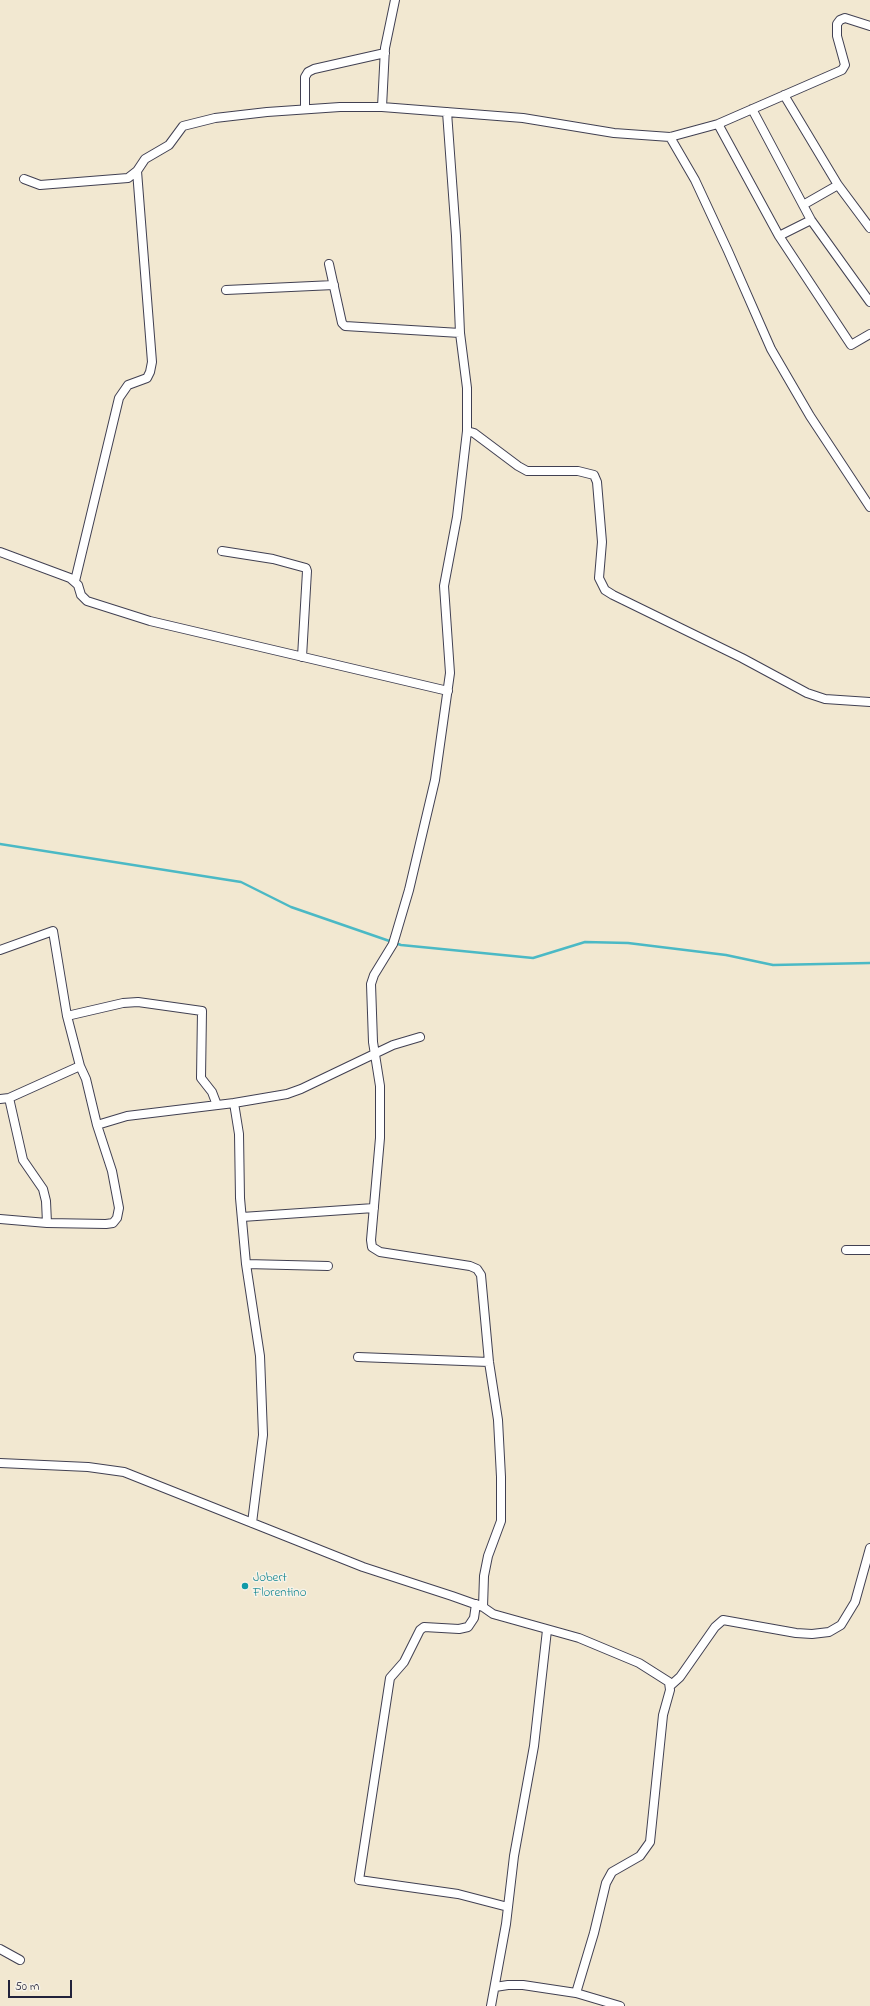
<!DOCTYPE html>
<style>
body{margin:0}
#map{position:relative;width:870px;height:2006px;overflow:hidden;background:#f2e8d1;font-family:"Indie Flower",sans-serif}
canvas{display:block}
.scale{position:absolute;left:8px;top:1980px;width:64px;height:18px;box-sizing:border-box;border:2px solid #22223b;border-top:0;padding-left:5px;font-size:12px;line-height:14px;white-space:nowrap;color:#22223b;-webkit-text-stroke:3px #f7f3e8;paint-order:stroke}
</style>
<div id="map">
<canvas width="870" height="2006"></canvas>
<div class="scale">50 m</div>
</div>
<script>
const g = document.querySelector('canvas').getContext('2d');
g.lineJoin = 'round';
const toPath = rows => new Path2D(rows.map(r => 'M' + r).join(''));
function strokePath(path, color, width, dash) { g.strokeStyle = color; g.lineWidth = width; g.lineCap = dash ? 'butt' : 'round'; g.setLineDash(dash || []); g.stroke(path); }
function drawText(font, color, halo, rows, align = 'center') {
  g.font = font + ' "Indie Flower",sans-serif'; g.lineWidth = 3; g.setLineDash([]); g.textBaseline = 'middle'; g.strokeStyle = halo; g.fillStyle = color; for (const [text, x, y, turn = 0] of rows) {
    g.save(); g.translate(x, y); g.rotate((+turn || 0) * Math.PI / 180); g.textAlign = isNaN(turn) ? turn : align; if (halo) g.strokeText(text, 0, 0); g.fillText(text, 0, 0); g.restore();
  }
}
strokePath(toPath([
 [0,844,241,882,291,907,401,945,533,958,585,942,628,943,726,955,773,965,870,963]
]), '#4bb9c5', 2.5);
const street = toPath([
 [784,95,838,185,870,228],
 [382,107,385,48,395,0],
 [305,109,305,77,308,72,314,69,385,53],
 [752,109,811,220,870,302],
 [447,112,456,236,460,333,467,388,467,431,457,517,444,586,450,673,435,780,409,890,396,934,393,944,374,975,371,984,373,1042,380,1086,380,1138,371,1240,372,1247,380,1252,470,1266,477,1269,481,1275,489,1362,498,1420,501,1477,501,1521,488,1556,484,1576,483,1607],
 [718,124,779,236,851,345,870,334],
 [670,137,695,180,728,251,771,349,810,416,870,507],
 [24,179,40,185,128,178,137,171],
 [803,205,838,185],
 [779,236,811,220],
 [329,264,342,323,345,326,460,333],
 [226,290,334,285],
 [467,431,474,433,518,466,527,471,578,471,594,475,597,482,602,542,599,578,605,590,613,595,742,658,807,693,825,699,870,702],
 [222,551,273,559,306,568,307,571,302,657],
 [0,552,70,578,78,585,81,595,87,601,150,621,448,691],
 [75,581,119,398,128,385,147,378,150,372,152,362,137,171,145,159,169,145,183,126,215,118,267,112,340,107,382,107,523,118,614,133,670,137,718,124,842,70,845,65,837,36,837,24,840,20,845,18,870,26],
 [0,950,53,931,67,1016,80,1066,86,1079,97,1125],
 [67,1016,123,1003,138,1002,202,1011,201,1078,212,1092,217,1105],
 [9,1098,80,1066],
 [0,1099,9,1098,23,1160,43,1189,46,1201,47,1223],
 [242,1217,374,1208],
 [0,1219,47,1223,106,1224,113,1223,117,1218,119,1208,112,1171,97,1125,127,1116,234,1103],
 [846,1250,870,1250],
 [246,1264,328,1266],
 [358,1357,489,1362],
 [0,1463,88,1467,124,1472,363,1567,452,1596,483,1607,493,1614,579,1638,639,1663,669,1682,670,1690,663,1715,650,1842,640,1856,612,1872,606,1883,594,1933,576,1993,523,1985,508,1985,495,1987],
 [252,1523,263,1435,260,1356,246,1264,240,1198,239,1134,234,1103,287,1094,301,1089,393,1045,420,1037],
 [476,1604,474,1618,468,1627,459,1629,424,1627,420,1630,404,1662,390,1678,359,1880,458,1894,508,1907],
 [670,1686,680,1677,715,1627,723,1620,796,1633,812,1634,829,1632,841,1625,855,1602,870,1548],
 [0,1949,20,1960],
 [576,1993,620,2006],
 [491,2006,506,1924,514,1856,534,1746,547,1630]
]);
strokePath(street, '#414052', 10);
strokePath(street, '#fff', 8);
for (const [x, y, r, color] of [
 [245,1586,4,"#0f9aa8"]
]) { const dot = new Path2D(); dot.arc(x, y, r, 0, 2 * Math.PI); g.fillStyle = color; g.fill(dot); strokePath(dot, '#f7f3e8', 1.5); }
drawText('13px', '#0d838f', '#f7f3e8', [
 ["Jobert",253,1579],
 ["Florentino",253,1594]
], 'left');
</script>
